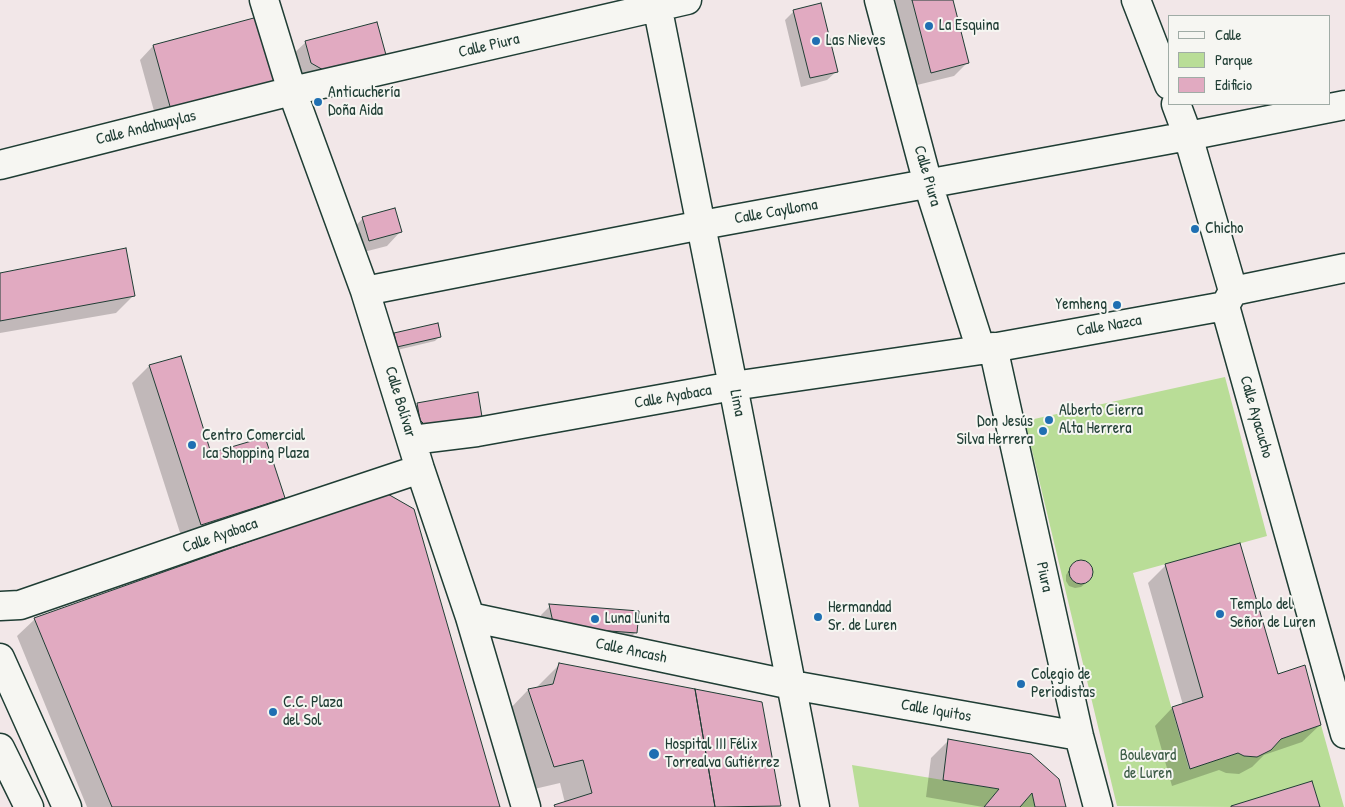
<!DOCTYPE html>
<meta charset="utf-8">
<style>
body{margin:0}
#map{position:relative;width:1345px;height:807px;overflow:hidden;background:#f2e7e8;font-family:"Patrick Hand",sans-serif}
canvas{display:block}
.legend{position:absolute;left:1168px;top:15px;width:162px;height:90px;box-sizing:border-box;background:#f6f6f2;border:1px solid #a0aca6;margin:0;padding:6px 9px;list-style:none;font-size:15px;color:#1f3d34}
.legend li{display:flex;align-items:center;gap:10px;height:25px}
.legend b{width:25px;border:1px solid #a0aca6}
</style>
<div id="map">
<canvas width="1345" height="807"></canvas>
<ul class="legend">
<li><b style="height:6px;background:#f6f6f2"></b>Calle</li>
<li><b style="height:14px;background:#b9dd97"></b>Parque</li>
<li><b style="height:14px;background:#e1aac1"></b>Edificio</li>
</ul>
</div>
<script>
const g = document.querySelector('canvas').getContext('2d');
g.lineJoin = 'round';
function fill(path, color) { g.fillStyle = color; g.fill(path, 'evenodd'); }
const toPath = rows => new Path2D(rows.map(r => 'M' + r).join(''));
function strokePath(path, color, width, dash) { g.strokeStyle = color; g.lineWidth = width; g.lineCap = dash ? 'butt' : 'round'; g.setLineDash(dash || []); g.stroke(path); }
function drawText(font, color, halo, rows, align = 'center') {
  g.font = font + ' "Patrick Hand",sans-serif'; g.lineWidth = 4; g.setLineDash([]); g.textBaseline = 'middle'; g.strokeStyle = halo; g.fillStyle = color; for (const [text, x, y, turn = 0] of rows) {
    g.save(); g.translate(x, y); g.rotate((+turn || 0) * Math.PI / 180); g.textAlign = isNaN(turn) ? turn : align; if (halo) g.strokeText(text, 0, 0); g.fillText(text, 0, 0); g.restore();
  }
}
fill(toPath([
 [1225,377,1267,536,1133,573,1189,769,1238,753,1244,756,1257,757,1271,750,1281,739,1321,725,1344,807,1320,807,1312,781,1231,807,1117,806,1025,421],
 [852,765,943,780,999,789,984,807,859,807],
 [1032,793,1035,807,1020,807]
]), '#b9dd97');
fill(toPath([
 [895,0,952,0,968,62,954,76,917,85],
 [794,11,837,71,827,80,801,87,785,20],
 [264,16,273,81,259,95,157,122,140,60,153,46],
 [306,42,385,54,371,68,298,76,292,55],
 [363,218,400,232,387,246,356,254,350,232],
 [0,275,134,295,116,313,0,333],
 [394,334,439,337,435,341,393,351,390,338],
 [149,366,211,455,284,497,266,515,183,542,132,383],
 [417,405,481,416,472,426,418,435,408,414],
 [1079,562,1085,562,1090,566,1092,572,1091,578,1086,583,1081,587,1075,588,1069,586,1066,581,1066,575,1073,564],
 [1166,565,1277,675,1320,725,1302,742,1264,755,1252,767,1239,774,1226,773,1219,770,1172,786,1155,726,1172,708,1183,705,1148,583],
 [550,606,636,632,627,641,545,636,541,615],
 [35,619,498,807,87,807,17,636],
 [560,664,761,703,780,807,554,807,565,803,560,783,530,790,505,714,528,690,536,688],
 [949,740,1064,807,983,807,926,797,931,758]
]), '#0003');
const building = toPath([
 [912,0,953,0,969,63,931,73,912,0],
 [821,3,838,72,810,78,793,10,821,3],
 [265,15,280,71,274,81,171,110,153,45,265,15],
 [377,22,386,55,325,71,311,63,305,41,377,22],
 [395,208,402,232,369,241,362,217,395,208],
 [126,248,135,296,0,321,0,273,126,248],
 [438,323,441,337,397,347,394,333,438,323],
 [181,356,211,453,265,437,285,498,201,525,149,365,181,356],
 [478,392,482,417,427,427,420,420,417,403,478,392],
 [386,493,414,509,500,807,112,807,34,618,386,493],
 [1240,543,1278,674,1305,665,1321,725,1281,739,1271,750,1257,757,1244,756,1238,753,1190,769,1172,707,1203,697,1165,564,1240,543],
 '1069 572a12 12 0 1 1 24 0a12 12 0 1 1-24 0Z',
 [549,604,639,611,637,633,554,627,549,604],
 [559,663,695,689,715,807,555,807,554,805,592,793,583,760,554,767,528,689,553,684,559,663],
 [695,689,762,702,781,806,715,807,695,689],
 [948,739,1031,754,1059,779,1066,807,1035,807,1032,793,1020,807,984,807,999,789,943,780,948,739],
 [1312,781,1320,807,1231,807,1231,806,1312,781]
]);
fill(building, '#e1aac1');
strokePath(building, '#1f3d34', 1);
const street = toPath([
 [264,0,292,91,365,291,420,469,470,617,526,807],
 [656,0,733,386,815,807],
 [879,0,928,184,981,350],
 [1136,0,1169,85],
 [1176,104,1188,136,1233,291,1225,306,1345,734],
 [0,165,292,91,687,0],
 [365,291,702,225,1188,136,1345,105],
 [1233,291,1345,268],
 [993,347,1079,736,1098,807],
 [412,440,477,432,733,386,981,350,1225,306],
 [0,606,20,605,219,536,420,469],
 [470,617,792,685,1079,736]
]);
const secondary = toPath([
 [0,658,67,807],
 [0,748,29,807]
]);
strokePath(street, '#1f3d34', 31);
strokePath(secondary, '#1f3d34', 31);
strokePath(street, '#f6f6f2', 28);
strokePath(secondary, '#f6f6f2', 28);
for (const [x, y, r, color] of [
 [929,26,5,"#1f6fb2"],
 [816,41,5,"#1f6fb2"],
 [318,102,5,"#1f6fb2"],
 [1195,229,5,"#1f6fb2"],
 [1117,305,5,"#1f6fb2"],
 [1049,420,5,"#1f6fb2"],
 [1043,431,5,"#1f6fb2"],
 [192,445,5,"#1f6fb2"],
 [1220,614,5,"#1f6fb2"],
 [818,617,5,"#1f6fb2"],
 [595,619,5,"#1f6fb2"],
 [1021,684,5,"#1f6fb2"],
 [273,712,5,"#1f6fb2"],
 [654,754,6,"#1f6fb2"]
]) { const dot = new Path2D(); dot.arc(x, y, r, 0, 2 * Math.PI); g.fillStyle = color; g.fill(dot); strokePath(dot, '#f6f6f2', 2); }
drawText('16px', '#1f3d34', '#f6f6f2', [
 ["La Esquina",939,26],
 ["Las Nieves",826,41],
 ["Anticuchería",328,93],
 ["Doña Aida",328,111],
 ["Chicho",1205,229],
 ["Yemheng",1107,305,"right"],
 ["Alberto Cierra",1059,411],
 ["Alta Herrera",1059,429],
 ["Don Jesús",1033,422,"right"],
 ["Silva Herrera",1033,440,"right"],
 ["Centro Comercial",202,436],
 ["Ica Shopping Plaza",202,454],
 ["Templo del",1230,605],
 ["Señor de Luren",1230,623],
 ["Hermandad",828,608],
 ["Sr. de Luren",828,626],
 ["Luna Lunita",605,619],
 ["Colegio de",1031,675],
 ["Periodistas",1031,693],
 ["C.C. Plaza",283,703],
 ["del Sol",283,721],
 ["Hospital III Félix",665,745],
 ["Torrealva Gutiérrez",665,763]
], 'left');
drawText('16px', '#1f3d34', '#f6f6f2', [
 ["Calle Piura",489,46,-13],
 ["Calle Andahuaylas",146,128,-14],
 ["Calle Piura",927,176,74],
 ["Calle Caylloma",776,212,-10],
 ["Calle Nazca",1109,326,-10],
 ["Calle Ayabaca",673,397,-10],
 ["Calle Bolívar",400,402,73],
 ["Lima",737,403,79],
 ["Calle Ayacucho",1256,417,74],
 ["Calle Ayabaca",220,536,-19],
 ["Piura",1044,577,78],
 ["Calle Ancash",631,651,12],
 ["Calle Iquitos",936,711,10]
]);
drawText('16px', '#3e5d48', '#f6f6f2', [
 ["Boulevard",1148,756],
 ["de Luren",1148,774]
]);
</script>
